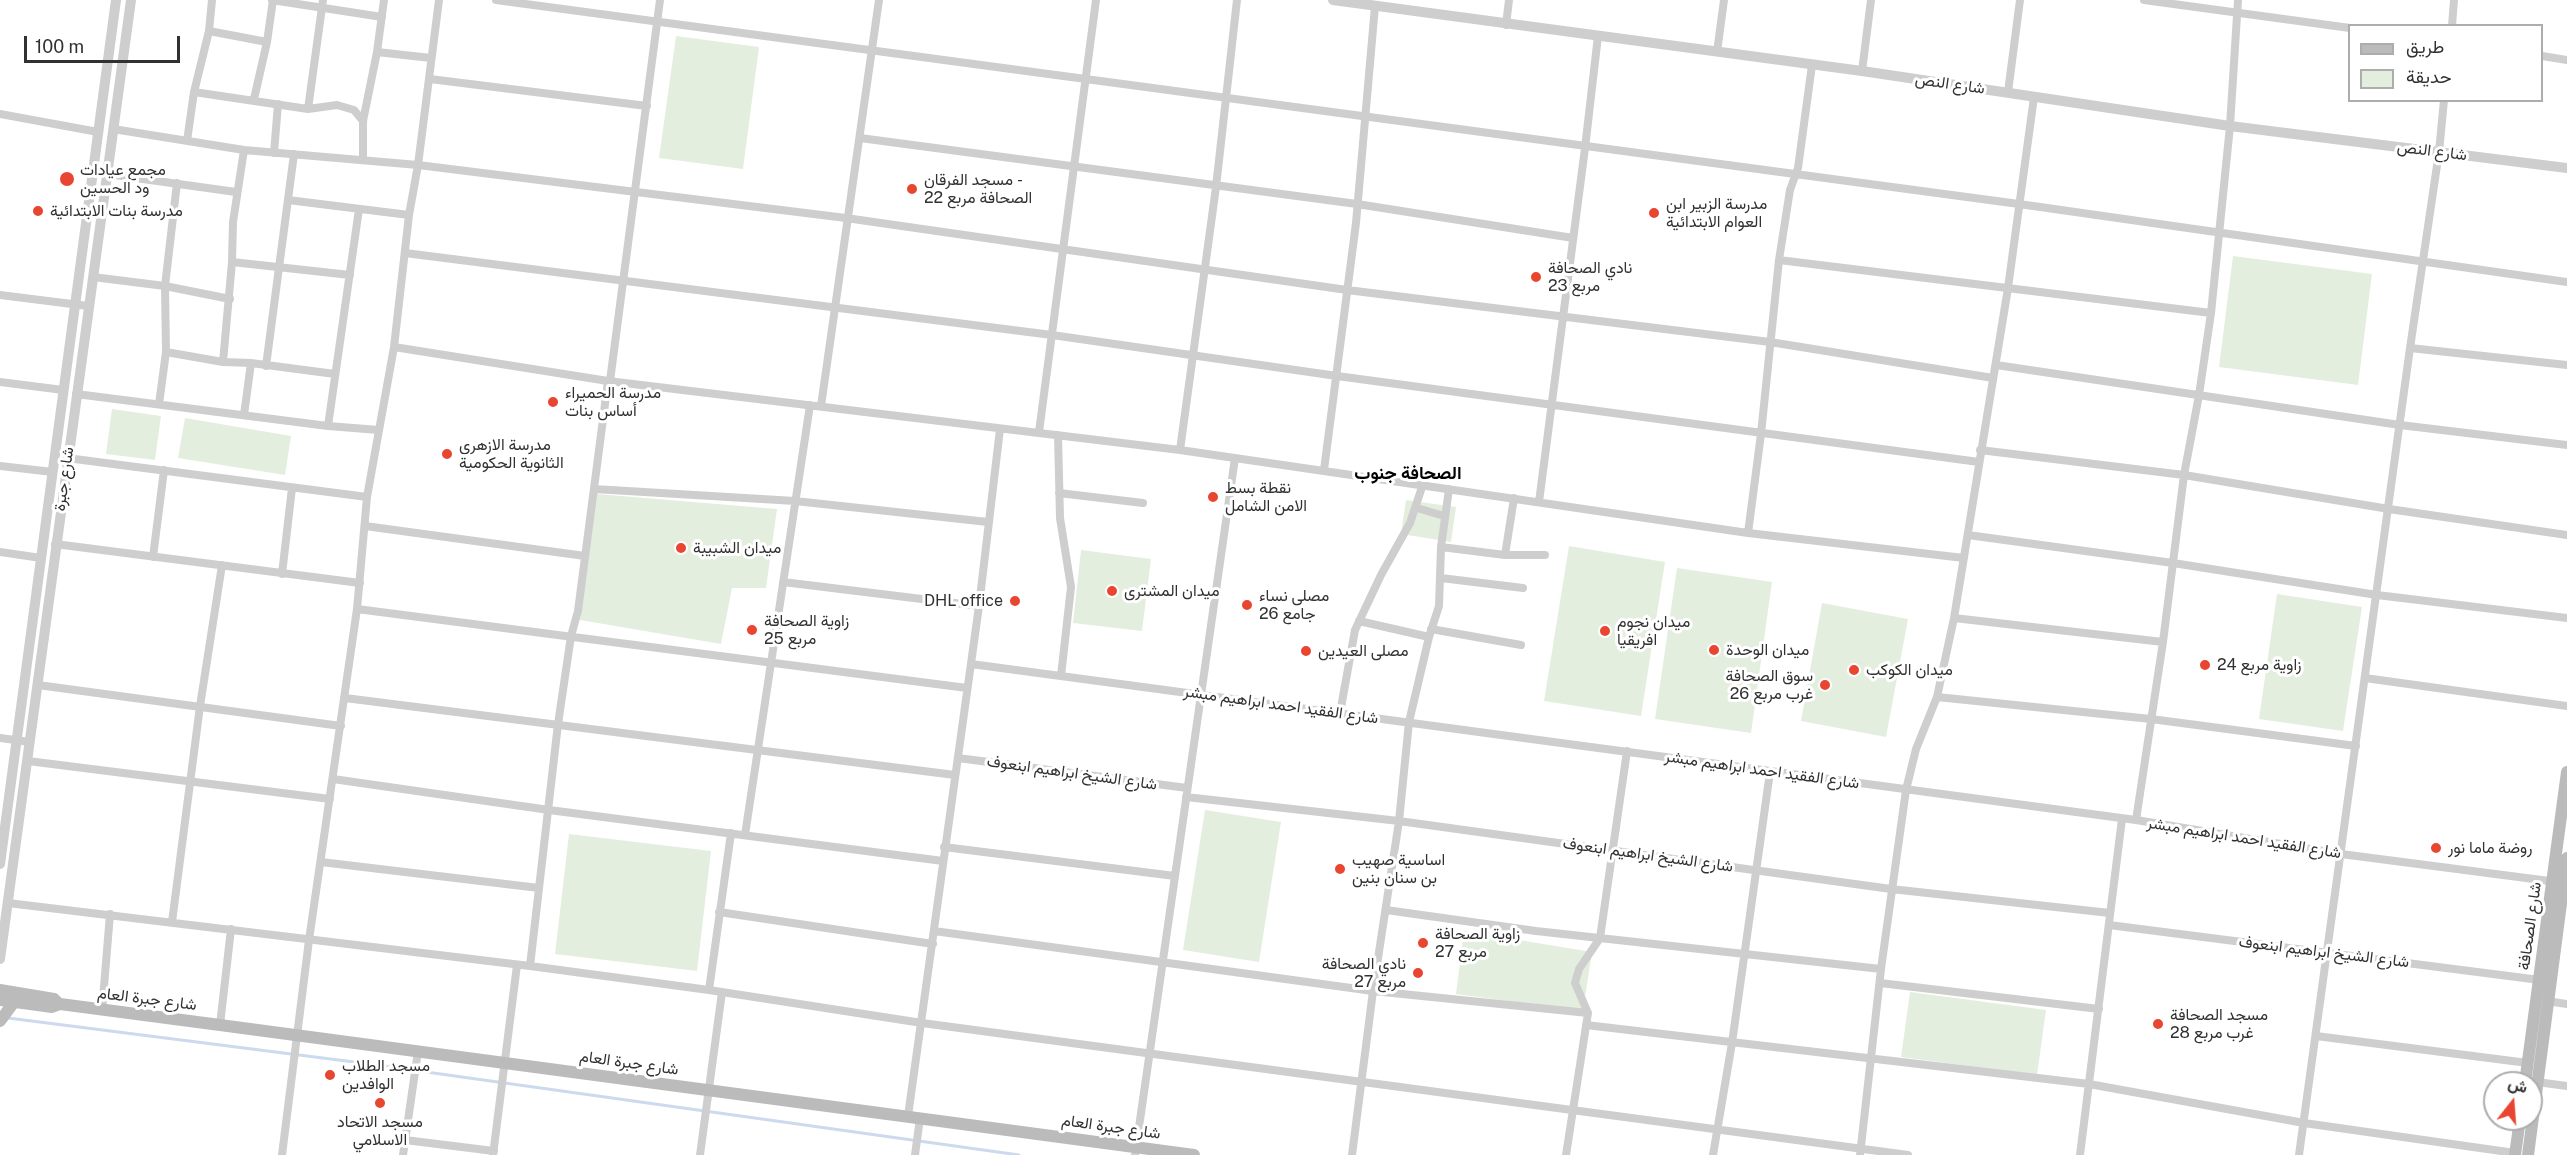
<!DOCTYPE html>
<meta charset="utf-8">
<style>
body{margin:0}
#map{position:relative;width:2567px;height:1155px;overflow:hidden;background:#fff;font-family:"Public Sans",Vazirmatn,sans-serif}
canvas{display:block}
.legend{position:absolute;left:2348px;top:24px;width:195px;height:78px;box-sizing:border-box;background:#fff;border:2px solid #adadad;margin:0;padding:8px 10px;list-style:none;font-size:18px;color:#313131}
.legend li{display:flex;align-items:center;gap:12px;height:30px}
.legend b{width:30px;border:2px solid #adadad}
.north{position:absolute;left:2483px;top:1071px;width:60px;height:60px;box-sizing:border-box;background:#fff;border:2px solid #adadad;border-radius:50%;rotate:17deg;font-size:16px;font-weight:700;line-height:24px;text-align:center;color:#313131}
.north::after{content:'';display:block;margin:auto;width:21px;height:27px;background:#e94632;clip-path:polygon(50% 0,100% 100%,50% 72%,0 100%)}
.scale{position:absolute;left:24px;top:36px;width:156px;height:27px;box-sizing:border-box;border:3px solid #313131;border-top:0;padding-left:8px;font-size:18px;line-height:21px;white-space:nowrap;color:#313131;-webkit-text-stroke:4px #fff;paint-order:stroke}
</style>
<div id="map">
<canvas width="2567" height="1155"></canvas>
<ul class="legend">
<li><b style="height:8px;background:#bbb"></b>طريق</li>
<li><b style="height:16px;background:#e4eedf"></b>حديقة</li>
</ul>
<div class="north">ش</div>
<div class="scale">100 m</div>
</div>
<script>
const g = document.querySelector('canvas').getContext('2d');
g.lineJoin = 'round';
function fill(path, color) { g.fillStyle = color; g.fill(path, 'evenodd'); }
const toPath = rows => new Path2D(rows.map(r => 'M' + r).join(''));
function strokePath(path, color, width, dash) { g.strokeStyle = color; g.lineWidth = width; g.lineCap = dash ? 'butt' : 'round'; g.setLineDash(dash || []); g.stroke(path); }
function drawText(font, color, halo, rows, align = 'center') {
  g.font = font + ' "Public Sans",Vazirmatn,sans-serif'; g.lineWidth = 6; g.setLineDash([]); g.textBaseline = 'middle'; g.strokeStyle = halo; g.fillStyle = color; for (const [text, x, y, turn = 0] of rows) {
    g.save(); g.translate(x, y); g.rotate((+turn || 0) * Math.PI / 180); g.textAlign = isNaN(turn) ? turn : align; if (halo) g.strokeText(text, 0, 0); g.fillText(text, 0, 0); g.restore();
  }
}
fill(toPath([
 [676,36,759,47,743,169,659,158],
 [2233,256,2372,274,2358,385,2219,367],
 [112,409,161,416,155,460,106,454],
 [185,418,291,436,285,475,178,458],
 [597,494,777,509,766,588,732,588,721,644,580,620],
 [1406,500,1456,507,1451,542,1401,534],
 [1569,546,1665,562,1641,716,1544,701],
 [1081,550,1151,559,1142,631,1073,623],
 [1677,568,1772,582,1751,733,1655,719],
 [2277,594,2362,607,2343,731,2259,719],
 [1822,603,1908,619,1886,737,1801,721],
 [1205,810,1281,822,1259,962,1183,950],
 [569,834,711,851,697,971,555,954],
 [1464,931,1592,952,1583,1011,1456,994],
 [1910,992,2046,1010,2037,1075,1901,1057]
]), '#e4eedf');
strokePath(toPath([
 [8,1018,362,1063,1019,1155]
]), '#cbdaed', 3);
strokePath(toPath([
 [272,0,382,17],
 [496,0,2019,204,2567,282],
 [2144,0,2350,28],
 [1506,25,1509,0],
 [2452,26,2454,0],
 [209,31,267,42],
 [377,52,431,58],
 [1717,52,1724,0],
 [2542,56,2567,60],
 [1862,71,1871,0],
 [430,79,647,106],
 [194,92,308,109,337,105,354,110,363,121],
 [2008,92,2020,0],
 [254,99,267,42,273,0],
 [308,109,323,0],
 [0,114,98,132],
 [113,129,244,150,418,165,846,218,1347,290,1770,342,1993,378],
 [860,138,1357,204,1573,238],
 [187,141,194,92,209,31,212,0],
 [274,153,278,104],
 [363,160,363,121,377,52,384,0],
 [107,174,236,192],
 [288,200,409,215],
 [405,253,1052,335,1337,376,1979,462],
 [1779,260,2211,313],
 [232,262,350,275],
 [93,277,165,286,230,299],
 [0,295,88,306],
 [394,347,608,381,1180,450,1748,533,1964,558],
 [2410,348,2567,365],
 [166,352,223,362,251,363,335,374],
 [223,362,232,262,233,222,244,150],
 [1996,365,2400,425,2567,445],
 [266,366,294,154],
 [610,381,660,0],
 [0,382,63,390],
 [76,394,328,426,379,430],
 [159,404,166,352,165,286,177,183],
 [821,406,879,0],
 [244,415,251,363],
 [328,426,359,209],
 [1039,432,1096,0],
 [1058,435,1060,518,1071,587,1061,676],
 [1180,450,1216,187,1237,0],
 [1980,450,2184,475,2389,509,2567,535],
 [67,458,367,497],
 [0,466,53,472],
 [1324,470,1356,223,1375,6],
 [594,489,795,501,988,522],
 [1059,493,1143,503],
 [1539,502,1585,148,1598,36],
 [1417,508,1444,516],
 [365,526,585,556],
 [1748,533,1761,434,1779,260,1790,190,1798,168,1812,65],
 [1968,535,2173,563,2377,595,2567,618],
 [55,544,360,583],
 [1441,547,1505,555,1545,555],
 [0,552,41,558],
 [1505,555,1514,498],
 [153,557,164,470],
 [282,574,292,488],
 [1441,578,1523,588],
 [783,582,979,606],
 [357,609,967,688],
 [1954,618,2163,642],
 [1359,621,1429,637],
 [1431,629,1521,645],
 [971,664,2136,820,2341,854,2557,882],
 [2365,678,2567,706],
 [38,685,341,726],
 [1937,697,2151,719,2356,746],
 [345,698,955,775],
 [1340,713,1355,630,1381,575,1410,523,1423,484],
 [0,738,30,742],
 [958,758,1187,788],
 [28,761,330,799],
 [333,779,549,810,943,861],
 [1186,797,1399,821,1891,889,2110,913],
 [2136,820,2163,642,2184,475,2199,395,2211,313,2230,126,2238,0],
 [745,835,810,405],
 [944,847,1175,876],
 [321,862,539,888],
 [8,903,530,966,709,990,922,1023,1908,1155],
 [1386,910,1536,931,1881,969],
 [719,912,933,944],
 [172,922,200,706,222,565],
 [2109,925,2540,980],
 [934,931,1373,991,1588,1013],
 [530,966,558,724,571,636,578,611,608,381],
 [1880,983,2099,1009],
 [709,990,731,833],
 [2547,1001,2567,1004],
 [102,1011,110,914],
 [220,1025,231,929],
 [1586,1025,2089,1084,2304,1123,2515,1153],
 [2316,1036,2528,1063],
 [2537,1082,2567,1086],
 [908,1116,979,606,1000,429],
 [405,1140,494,1151],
 [282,1155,309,940,357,609,367,497,394,347,409,215,418,165,439,0],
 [403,1155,418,1051],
 [493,1155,517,965],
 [700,1155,722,992],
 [915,1155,920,1118],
 [1135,1155,1235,458],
 [1352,1155,1373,991,1399,821,1409,722,1429,637,1439,606,1441,547,1449,489],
 [1566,1155,1588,1013,1575,983,1579,969,1600,938,1627,751],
 [1713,1155,1732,1043,1770,772],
 [1860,1155,1881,969,1906,790,1916,749,1937,697,1954,618,2008,288,2034,97],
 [2080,1155,2122,819],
 [2299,1155,2410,348,2439,152,2444,100]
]), '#cecece', 8);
strokePath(toPath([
 [1333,0,1862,71,2230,126,2567,168],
 [0,864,116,0],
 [0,959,131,0]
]), '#cecece', 10);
strokePath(toPath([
 [0,990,54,999,57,1002],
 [0,1000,52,1007,60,1004,220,1025,1194,1155],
 [0,1021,14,1002],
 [2525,1083,2567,772],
 [2515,1155,2520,1119],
 [2528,1155,2567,858]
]), '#bbb', 12);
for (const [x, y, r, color] of [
 [67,179,8,"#e94632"],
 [912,189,6,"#e94632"],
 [38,211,6,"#e94632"],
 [1654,213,6,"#e94632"],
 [1536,277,6,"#e94632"],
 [553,402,6,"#e94632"],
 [447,454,6,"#e94632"],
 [1213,497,6,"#e94632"],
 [681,548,6,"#e94632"],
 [1112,591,6,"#e94632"],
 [1015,601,6,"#e94632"],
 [1247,605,6,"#e94632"],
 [752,630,6,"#e94632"],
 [1605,631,6,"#e94632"],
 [1714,650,6,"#e94632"],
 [1306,651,6,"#e94632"],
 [2205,665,6,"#e94632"],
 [1854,670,6,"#e94632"],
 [1825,685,6,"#e94632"],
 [2436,848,6,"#e94632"],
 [1340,869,6,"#e94632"],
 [1423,943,6,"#e94632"],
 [1418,973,6,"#e94632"],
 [2158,1024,6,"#e94632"],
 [330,1075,6,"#e94632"],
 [380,1103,6,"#e94632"]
]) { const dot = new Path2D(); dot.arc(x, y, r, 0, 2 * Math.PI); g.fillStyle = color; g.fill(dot); strokePath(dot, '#fff', 2); }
drawText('16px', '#313131', '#fff', [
 ["شارع النص",1950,84,8],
 ["شارع النص",2432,151,7],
 ["شارع جبرة",64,479,-82],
 ["شارع الفقيد احمد ابراهيم مبشر",1281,705,8],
 ["شارع الفقيد احمد ابراهيم مبشر",1762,770,8],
 ["شارع الشيخ ابراهيم ابنعوف",1072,773,8],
 ["شارع الفقيد احمد ابراهيم مبشر",2244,838,9],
 ["شارع الشيخ ابراهيم ابنعوف",1648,855,8],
 ["شارع الصحافة",2530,926,-82],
 ["شارع الشيخ ابراهيم ابنعوف",2324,952,7],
 ["شارع جبرة العام",147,999,7],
 ["شارع جبرة العام",629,1063,8],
 ["شارع جبرة العام",1111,1127,8]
]);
drawText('16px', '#313131', '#fff', [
 ["مجمع عيادات",80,170],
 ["ود الحسين",80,188],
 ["مسجد الفرقان -",924,180],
 ["الصحافة مربع 22",924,198],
 ["مدرسة الزبير ابن",1666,204],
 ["العوام الابتدائية",1666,222],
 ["مدرسة بنات الابتدائية",50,211],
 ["نادي الصحافة",1548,268],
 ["مربع 23",1548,286],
 ["مدرسة الحميراء",565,393],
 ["أساس بنات",565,411],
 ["مدرسة الازهري",459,445],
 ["الثانوية الحكومية",459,463],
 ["نقطة بسط",1225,488],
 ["الامن الشامل",1225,506],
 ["ميدان الشبيبة",693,548],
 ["ميدان المشترى",1124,591],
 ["مصلى نساء",1259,596],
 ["جامع 26",1259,614],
 ["DHL office",1003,601,"right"],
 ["زاوية الصحافة",764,621],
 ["مربع 25",764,639],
 ["ميدان نجوم",1617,622],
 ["افريقيا",1617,640],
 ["ميدان الوحدة",1726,650],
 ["مصلى العيدين",1318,651],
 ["زاوية مربع 24",2217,665],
 ["ميدان الكوكب",1866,670],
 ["سوق الصحافة",1813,676,"right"],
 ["غرب مربع 26",1813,694,"right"],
 ["روضة ماما نور",2448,848],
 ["اساسية صهيب",1352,860],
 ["بن سنان بنين",1352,878],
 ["زاوية الصحافة",1435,934],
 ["مربع 27",1435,952],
 ["نادي الصحافة",1406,964,"right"],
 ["مربع 27",1406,982,"right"],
 ["مسجد الصحافة",2170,1015],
 ["غرب مربع 28",2170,1033],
 ["مسجد الطلاب",342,1066],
 ["الوافدين",342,1084],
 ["مسجد الاتحاد",380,1122,"center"],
 ["الاسلامي",380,1140,"center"]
], 'left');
drawText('bold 18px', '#000', '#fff', [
 ["الصحافة جنوب",1408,473]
]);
</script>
